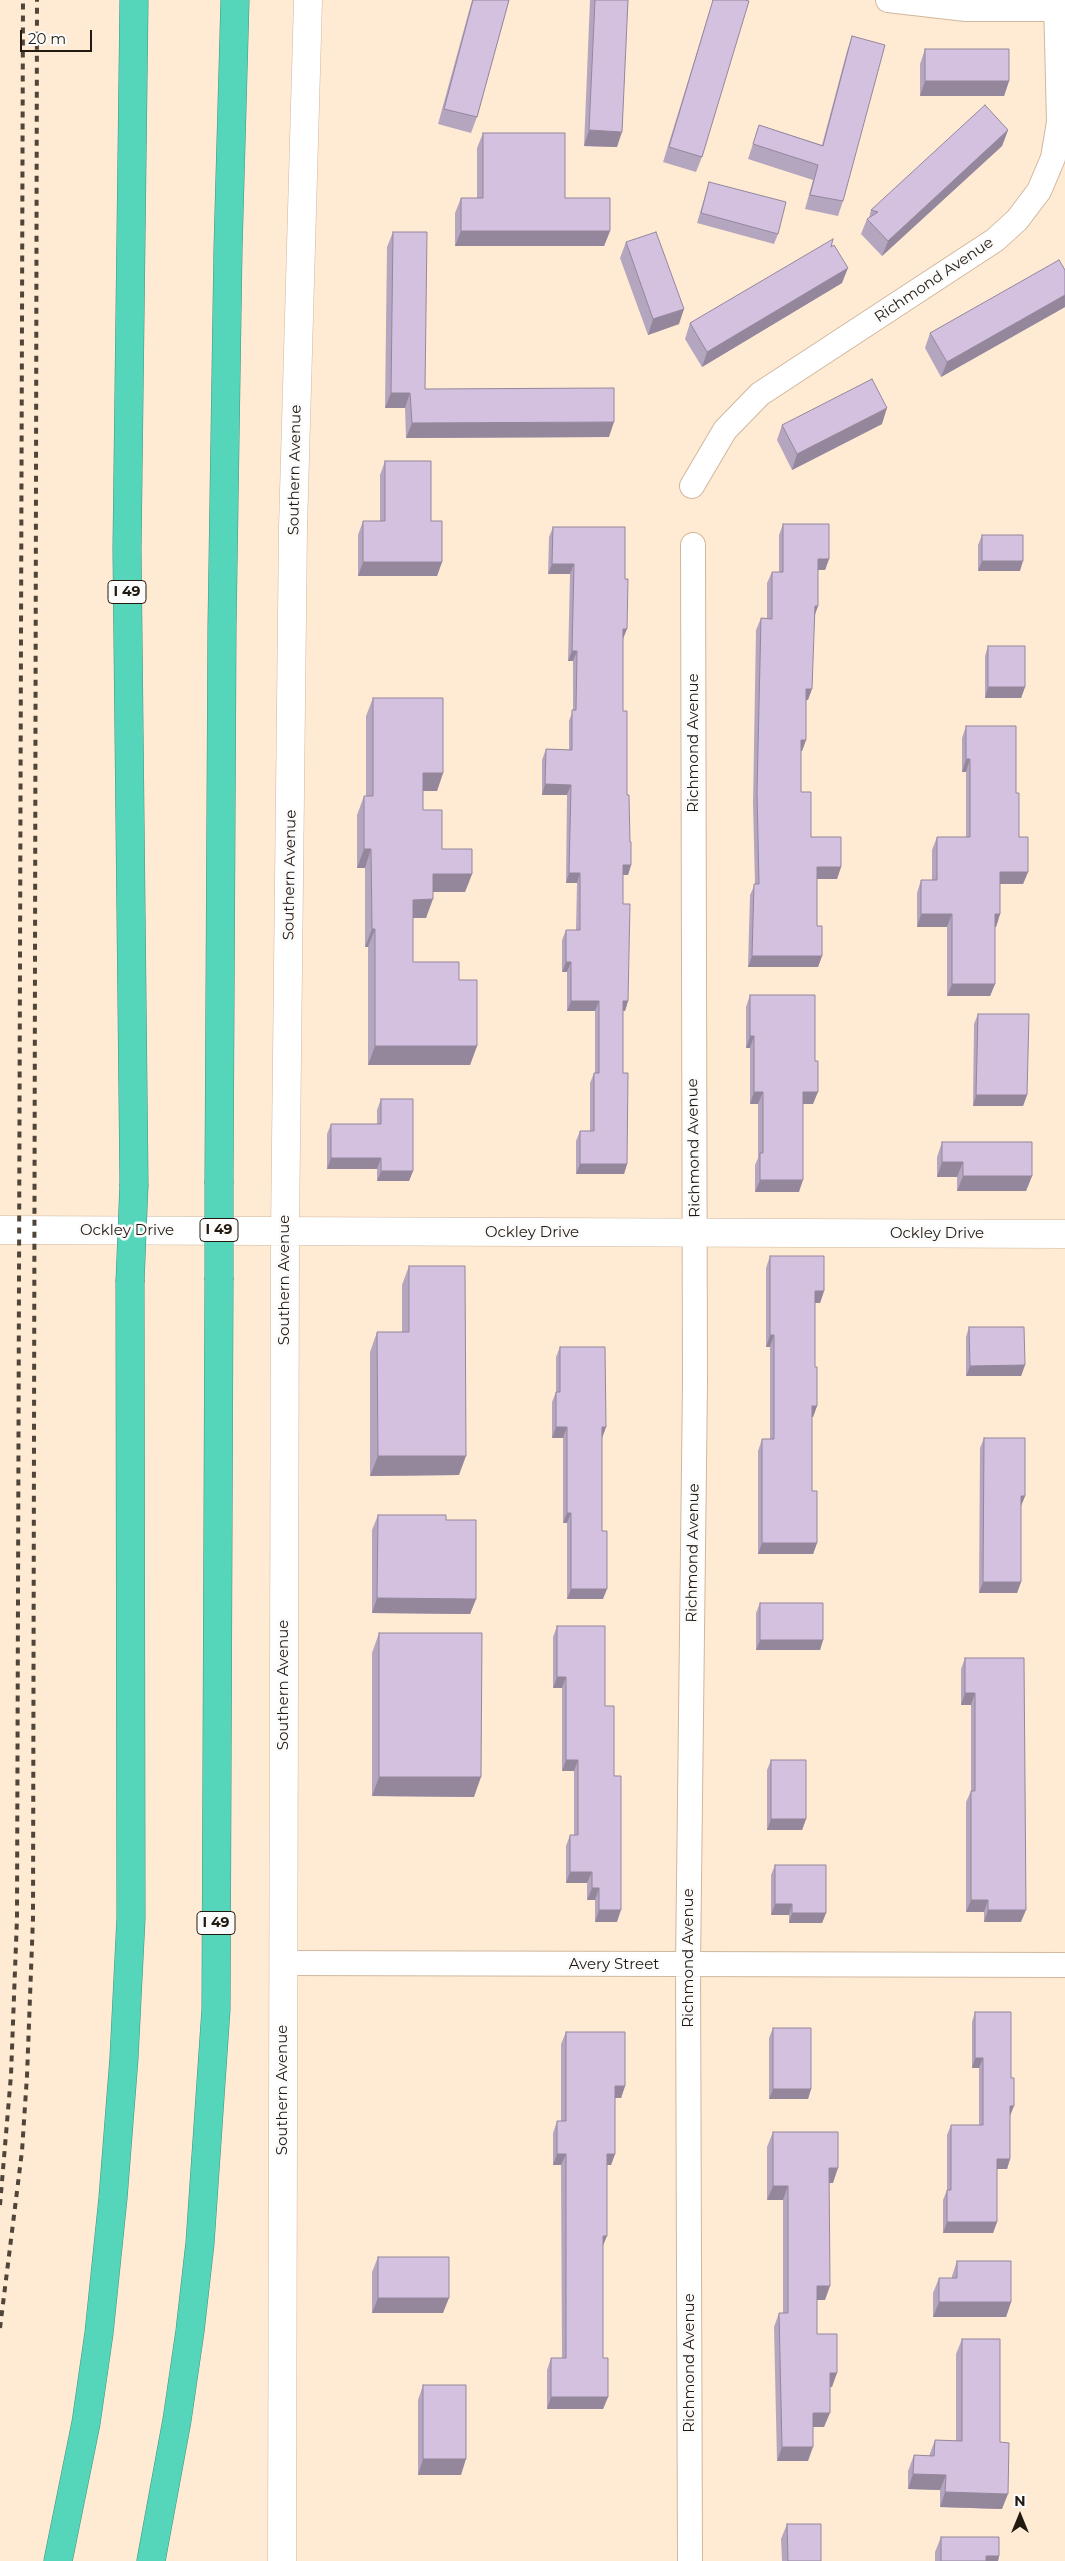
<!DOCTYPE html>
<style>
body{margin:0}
#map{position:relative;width:1065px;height:2561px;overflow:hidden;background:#ffead4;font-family:Montserrat,sans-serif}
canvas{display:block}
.north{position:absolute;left:995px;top:2491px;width:50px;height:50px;-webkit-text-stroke:4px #fbfbfb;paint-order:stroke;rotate:0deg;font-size:14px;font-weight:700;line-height:20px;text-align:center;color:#221910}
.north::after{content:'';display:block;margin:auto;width:18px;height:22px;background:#221910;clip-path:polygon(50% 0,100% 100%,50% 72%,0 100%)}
.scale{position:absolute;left:20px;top:30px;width:72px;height:22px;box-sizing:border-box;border:2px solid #221910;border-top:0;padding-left:6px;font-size:15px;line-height:18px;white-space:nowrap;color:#221910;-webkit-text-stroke:4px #fbfbfb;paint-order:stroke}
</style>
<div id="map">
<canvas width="1065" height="2561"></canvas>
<div class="north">N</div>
<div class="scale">20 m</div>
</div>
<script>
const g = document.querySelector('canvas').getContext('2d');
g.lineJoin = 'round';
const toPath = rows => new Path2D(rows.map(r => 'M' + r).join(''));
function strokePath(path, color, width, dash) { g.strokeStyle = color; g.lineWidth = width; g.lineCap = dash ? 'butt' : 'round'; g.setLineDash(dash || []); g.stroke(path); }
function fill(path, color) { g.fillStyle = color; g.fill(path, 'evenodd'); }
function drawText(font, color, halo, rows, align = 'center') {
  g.font = font + ' Montserrat,sans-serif'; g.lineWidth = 5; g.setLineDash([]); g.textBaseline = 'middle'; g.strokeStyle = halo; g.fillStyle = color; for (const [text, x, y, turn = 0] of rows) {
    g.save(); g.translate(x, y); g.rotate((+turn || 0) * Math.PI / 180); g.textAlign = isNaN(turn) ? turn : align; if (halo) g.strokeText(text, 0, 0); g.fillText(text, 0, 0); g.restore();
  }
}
const minor = toPath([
 [888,0,966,9,1065,9],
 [692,486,725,430,760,394,995,240,1017,220,1039,191,1053,158,1059,122,1056,0],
 [284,1963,1065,1965],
 [690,2561,688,1965,695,1383,693,545]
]);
const tertiary = toPath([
 [0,1230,1065,1234],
 [282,2561,285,1232,293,528,308,0]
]);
const motorway = toPath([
 [134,0,127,549,134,1184],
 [219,1181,222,627,228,249,235,0],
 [58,2561,86,2423,99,2333,113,2198,124,2058,131,1918,130,1282],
 [151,2561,177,2420,190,2331,200,2243,216,2009,219,1280]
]);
strokePath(minor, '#d0b79d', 26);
strokePath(tertiary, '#d0b79d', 29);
strokePath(motorway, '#43937e', 29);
strokePath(minor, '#fff', 24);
strokePath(tertiary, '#fff', 28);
strokePath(motorway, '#55d5b9', 28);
strokePath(toPath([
 [0,2205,11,2075,17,1918,23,0],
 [0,2328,22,2151,27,2076,33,1918,37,0]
]), '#504539', 4, [6, 6]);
const motorwayBridge = toPath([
 [219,1280,219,1181],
 [130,1282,134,1184]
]);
strokePath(motorwayBridge, '#43937e', 29, []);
strokePath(motorwayBridge, '#55d5b9', 28);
fill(toPath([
 [472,0,509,0,477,117,471,133,438,124],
 [590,0,628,0,617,147,584,146],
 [713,0,745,0,702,157,696,172,663,162],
 [852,36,843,201,838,216,805,209,813,180,748,159,759,125,822,145,847,51],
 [925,49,1009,81,1004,96,920,96,920,64],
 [1008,130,1002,146,882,256,861,234,867,219,869,218,871,210],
 [483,133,565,198,610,231,604,246,455,246,455,213,461,198,477,198,477,148],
 [709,182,778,234,774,244,697,223,706,192],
 [393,232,425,389,609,437,406,438,405,408,385,408,387,247],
 [626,242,679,324,648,335,620,258],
 [831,247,842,283,702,367,685,339,690,323],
 [1065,270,1065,307,941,377,925,348,930,333],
 [882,424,792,470,777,440,782,425],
 [385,461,442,562,437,576,358,576,358,535,363,521,380,521,380,475],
 [783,524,829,559,825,570,818,570,818,606,814,617,808,700,806,700,806,740,802,751,801,751,801,792,811,837,841,867,837,879,817,879,817,926,822,956,818,967,748,967,750,895,755,884,753,803,756,630,761,618,767,618,767,583,772,572,779,572,779,535],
 [553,527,623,639,623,711,627,795,631,865,628,875,623,875,623,904,628,1001,625,1011,623,1011,623,1073,627,1164,624,1174,576,1174,576,1141,580,1131,590,1131,590,1083,594,1073,595,1073,595,1011,567,1011,567,972,562,972,562,940,566,930,576,930,577,883,566,883,567,795,542,795,542,760,546,749,569,750,569,721,573,710,573,661,568,661,570,574,548,574,549,537],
 [982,535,1020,571,978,571,978,545],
 [988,646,1025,687,1021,698,985,698,985,656],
 [373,698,443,773,437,791,423,791,423,810,442,849,472,874,465,892,433,892,426,918,413,918,413,962,459,980,477,1046,470,1065,368,1065,368,947,365,947,365,868,357,868,357,815,364,796,366,796,366,716],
 [966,726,1016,793,1019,837,1028,872,1023,884,1000,884,1000,914,996,927,995,927,995,984,990,996,947,996,947,927,917,927,917,893,921,880,932,880,932,850,937,837,966,837,966,772,962,772,962,738],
 [750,995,813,1104,803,1104,799,1192,755,1192,755,1165,758,1158,758,1104,750,1104,750,1048,746,1048,746,1007],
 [978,1014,1027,1095,1023,1106,973,1106,974,1024],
 [381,1099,413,1171,409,1181,377,1181,377,1169,327,1169,327,1134,331,1124,377,1124,377,1110],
 [942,1142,1032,1176,1026,1191,957,1191,957,1177,937,1177,937,1157],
 [770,1256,824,1291,820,1303,815,1303,815,1367,817,1406,813,1417,812,1417,812,1491,817,1543,813,1554,758,1554,758,1451,762,1439,770,1439,770,1347,766,1347,766,1268],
 [409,1266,459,1475,370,1476,370,1352,377,1332,402,1332,402,1285],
 [969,1327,1025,1365,1021,1376,966,1376,966,1337],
 [560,1347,606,1427,602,1438,602,1531,603,1599,567,1599,567,1523,563,1523,563,1438,552,1438,552,1402,556,1392,556,1357],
 [984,1438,1025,1496,1021,1506,1021,1582,1017,1593,979,1593,980,1448],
 [378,1515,446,1520,476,1599,470,1614,372,1613,372,1530],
 [760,1603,823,1640,820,1650,756,1650,756,1613],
 [557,1626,605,1706,614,1776,617,1922,595,1922,595,1900,587,1900,587,1883,566,1883,566,1846,570,1835,574,1835,574,1771,562,1771,562,1688,553,1688,553,1637],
 [379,1633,474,1797,372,1796,372,1653],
 [965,1658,1024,1658,1021,1922,984,1922,984,1912,966,1912,966,1802,971,1791,971,1705,961,1705,961,1669],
 [771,1760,806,1819,802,1830,767,1830,767,1770],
 [775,1865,826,1913,822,1923,789,1923,789,1915,771,1915,771,1875],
 [975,2012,1010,2116,1010,2159,1007,2169,997,2169,997,2222,993,2233,943,2233,943,2200,947,2190,947,2135,951,2125,979,2125,979,2068,972,2068,972,2022],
 [773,2028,811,2089,808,2099,769,2099,769,2038],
 [566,2032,625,2086,621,2098,615,2098,615,2154,611,2165,607,2165,603,2245,603,2358,608,2397,603,2409,547,2409,547,2370,551,2358,562,2358,561,2165,553,2165,553,2133,557,2121,561,2121,561,2044],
 [773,2132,833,2183,829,2183,825,2300,817,2300,817,2334,832,2387,830,2387,824,2427,813,2427,808,2461,777,2461,774,2327,779,2313,783,2313,783,2200,767,2200,767,2147],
 [378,2257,443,2313,372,2313,372,2272],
 [957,2261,1011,2302,1006,2317,933,2317,933,2293,939,2278,952,2278,952,2276],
 [962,2339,1000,2442,1002,2509,940,2507,940,2490,908,2489,908,2471,914,2455,929,2456,935,2440,956,2441,956,2354],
 [423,2385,461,2475,418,2475,418,2400],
 [787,2524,821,2561,782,2561,781,2539],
 [941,2537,999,2556,998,2561,935,2561,935,2552]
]), '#b5a6c0');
fill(toPath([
 [925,81,1009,81,1004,96,920,96],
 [589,130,622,132,617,147,584,146],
 [1008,130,1002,146,882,256,888,241],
 [461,231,610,231,604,246,455,246],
 [848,268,842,283,702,367,707,352],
 [1065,295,1065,307,941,377,947,362],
 [684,309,679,324,648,335,653,319],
 [391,393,410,393,405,408,385,408],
 [887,408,882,424,792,470,797,454],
 [614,422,609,437,406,438,412,423],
 [818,559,829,559,825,570,814,570],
 [982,561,1023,561,1020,571,978,571],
 [363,562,442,562,437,576,358,576],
 [552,564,574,564,570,574,548,574],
 [815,606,818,606,814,617],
 [623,629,627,629,623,639],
 [572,651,577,651,573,661,568,661],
 [988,687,1025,687,1021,698,985,698],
 [806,689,812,689,808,700,802,700],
 [801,740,806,740,802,751,797,751],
 [966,759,970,759,966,772,962,772],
 [423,773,443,773,437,791,416,791],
 [545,784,571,785,567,795,542,795],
 [364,849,371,849,365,868,357,868],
 [623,865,631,865,628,875,619,875],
 [817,867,841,867,837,879,813,879],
 [1000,872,1028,872,1023,884,996,884],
 [569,873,580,873,577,883,566,883],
 [433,874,472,874,465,892,426,892],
 [433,899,426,918,406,918,413,900],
 [921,914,952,914,947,927,917,927],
 [995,914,1000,914,996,927,990,927],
 [372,929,375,929,368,947,365,947],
 [752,956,822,956,818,967,748,967],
 [566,962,571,962,567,972,562,972],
 [952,984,995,984,990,996,947,996],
 [571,1001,599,1001,595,1011,567,1011],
 [623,1001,628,1001,625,1011,619,1011],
 [750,1036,754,1036,750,1048,746,1048],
 [375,1046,477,1046,470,1065,368,1065],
 [754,1092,763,1092,758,1104,750,1104],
 [803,1092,818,1092,813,1104,799,1104],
 [976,1095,1027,1095,1023,1106,973,1106],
 [331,1158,381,1158,377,1169,327,1169],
 [942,1162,963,1162,957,1177,937,1177],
 [580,1164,627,1164,624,1174,576,1174],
 [381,1171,413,1171,409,1181,377,1181],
 [963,1176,1032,1176,1026,1191,957,1191],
 [760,1180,803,1180,799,1192,755,1192],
 [815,1291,824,1291,820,1303,810,1303],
 [770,1335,774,1335,770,1347,766,1347],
 [1025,1365,1021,1376,966,1376,970,1366],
 [812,1406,817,1406,813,1417,808,1417],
 [556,1427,567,1427,563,1438,552,1438],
 [602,1427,606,1427,602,1438,598,1438],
 [378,1456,466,1456,459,1475,370,1476],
 [1021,1496,1025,1496,1021,1506,1017,1506],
 [567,1513,571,1513,567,1523,563,1523],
 [762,1543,817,1543,813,1554,758,1554],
 [983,1582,1021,1582,1017,1593,979,1593],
 [571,1589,607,1589,603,1599,567,1599],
 [377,1598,476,1599,470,1614,372,1613],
 [760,1640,823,1640,820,1650,756,1650],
 [557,1677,566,1677,562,1688,553,1688],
 [965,1693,975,1693,971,1705,961,1705],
 [566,1760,578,1760,574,1771,562,1771],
 [379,1777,481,1777,474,1797,372,1796],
 [771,1819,806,1819,802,1830,767,1830],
 [570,1872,592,1872,587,1883,566,1883],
 [592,1888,599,1888,595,1900,587,1900],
 [971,1900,988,1900,984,1912,966,1912],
 [775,1904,792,1904,789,1915,771,1915],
 [599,1910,621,1910,617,1922,595,1922],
 [988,1910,1026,1910,1021,1922,984,1922],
 [792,1913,826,1913,822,1923,789,1923],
 [975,2058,983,2058,979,2068,972,2068],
 [615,2086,625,2086,621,2098,611,2098],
 [773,2089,811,2089,808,2099,769,2099],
 [1010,2106,1014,2106,1010,2116],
 [557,2154,566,2154,561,2165,553,2165],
 [607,2154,615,2154,611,2165,602,2165],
 [997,2159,1010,2159,1007,2169,993,2169],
 [829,2168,838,2168,833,2183,823,2183],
 [773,2186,788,2186,783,2200,767,2200],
 [947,2222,997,2222,993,2233,943,2233],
 [603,2236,607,2236,602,2248],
 [817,2286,830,2286,825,2300,812,2300],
 [378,2298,449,2298,443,2313,372,2313],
 [939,2302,1011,2302,1006,2317,933,2317],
 [830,2373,837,2373,832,2387,824,2387],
 [551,2397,608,2397,603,2409,547,2409],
 [813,2413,830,2413,824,2427,808,2427],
 [782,2447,813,2447,808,2461,777,2461],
 [423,2459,466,2459,461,2475,418,2475],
 [913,2474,946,2475,940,2490,908,2489],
 [945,2492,1008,2494,1002,2509,940,2507],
 [986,2556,999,2556,998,2561,985,2561]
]), '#94879c');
const building = toPath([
 [473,0,509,0,477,117,444,109,473,0],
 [595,0,628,0,622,132,589,130,595,0],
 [713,0,745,0,749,1,702,157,669,147,713,0],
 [852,36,885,45,843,201,810,195,818,165,753,144,759,125,823,146,852,36],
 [925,49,1009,49,1009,81,925,81,925,49],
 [985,105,1008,130,888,241,867,219,878,212,871,210,985,105],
 [483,133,565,133,565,198,610,198,610,231,461,231,461,198,483,198,483,133],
 [709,182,786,202,778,234,701,213,709,182],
 [393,232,427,232,425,389,614,388,614,422,412,423,410,393,391,393,393,232],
 [656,232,684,309,653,319,626,242,656,232],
 [833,239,831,247,834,245,848,268,707,352,690,323,833,239],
 [1059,260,1065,270,1065,295,947,362,930,333,1059,260],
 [872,379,887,408,797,454,782,425,872,379],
 [385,461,431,461,431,521,442,521,442,562,363,562,363,521,385,521,385,461],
 [783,524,829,524,829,559,818,559,818,606,815,606,812,689,806,689,806,740,801,740,801,792,811,792,811,837,841,837,841,867,817,867,817,926,822,926,822,956,752,956,754,884,759,884,757,792,761,618,772,619,772,572,783,572,783,524],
 [553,527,625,527,625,579,628,579,627,629,623,629,623,711,627,711,627,795,629,795,630,842,631,842,631,865,623,865,623,904,630,904,628,1001,623,1001,623,1073,628,1073,627,1164,580,1164,580,1131,594,1131,594,1073,599,1073,599,1001,571,1001,571,962,566,962,566,930,580,930,580,873,569,873,571,785,545,784,546,749,572,750,572,710,576,710,577,651,572,651,574,564,552,564,553,527],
 [982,535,1023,535,1023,561,982,561,982,535],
 [988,646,1025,646,1025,687,988,687,988,646],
 [373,698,443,698,443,773,423,773,423,810,442,810,442,849,472,849,472,874,433,874,433,899,413,900,413,962,459,962,459,980,477,980,477,1046,375,1046,375,929,372,929,371,849,364,849,364,796,373,796,373,698],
 [966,726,1016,726,1016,793,1019,793,1019,837,1028,837,1028,872,1000,872,1000,914,995,914,995,984,952,984,952,914,921,914,921,880,937,880,937,837,970,837,970,759,966,759,966,726],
 [750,995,815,995,815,1061,818,1061,818,1092,803,1092,803,1180,760,1180,760,1153,763,1153,763,1092,754,1092,754,1036,750,1036,750,995],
 [978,1014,1029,1014,1027,1095,976,1095,978,1014],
 [381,1099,413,1099,413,1171,381,1171,381,1158,331,1158,331,1124,381,1124,381,1099],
 [942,1142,1032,1142,1032,1176,963,1176,963,1162,942,1162,942,1142],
 [770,1256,824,1256,824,1291,815,1291,815,1367,817,1367,817,1406,812,1406,812,1491,817,1491,817,1543,762,1543,762,1439,774,1439,774,1335,770,1335,770,1256],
 [409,1266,465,1266,466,1456,378,1456,377,1332,409,1332,409,1266],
 [969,1327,1024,1327,1025,1365,970,1366,969,1327],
 [560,1347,605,1347,606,1427,602,1427,602,1531,607,1531,607,1589,571,1589,571,1513,567,1513,567,1427,556,1427,556,1392,560,1392,560,1347],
 [984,1438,1025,1438,1025,1496,1021,1496,1021,1582,983,1582,984,1438],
 [378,1515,446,1515,446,1520,476,1520,476,1599,377,1598,378,1515],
 [760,1603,823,1603,823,1640,760,1640,760,1603],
 [557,1626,605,1626,605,1706,614,1706,614,1776,621,1776,621,1910,599,1910,599,1888,592,1888,592,1872,570,1872,570,1835,578,1835,578,1760,566,1760,566,1677,557,1677,557,1626],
 [379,1633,482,1633,481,1777,379,1777,379,1633],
 [965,1658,1024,1658,1026,1910,988,1910,988,1900,971,1900,971,1791,975,1791,975,1693,965,1693,965,1658],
 [771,1760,806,1760,806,1819,771,1819,771,1760],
 [775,1865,826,1865,826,1913,792,1913,792,1904,775,1904,775,1865],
 [975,2012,1011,2012,1011,2078,1014,2078,1014,2106,1010,2106,1010,2159,997,2159,997,2222,947,2222,947,2190,951,2190,951,2125,983,2125,983,2058,975,2058,975,2012],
 [773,2028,811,2028,811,2089,773,2089,773,2028],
 [566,2032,625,2032,625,2086,615,2086,615,2154,607,2154,607,2236,603,2236,603,2358,608,2358,608,2397,551,2397,551,2358,566,2358,566,2154,557,2154,557,2121,566,2121,566,2032],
 [773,2132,838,2132,838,2168,829,2168,830,2286,817,2286,817,2334,837,2334,837,2373,830,2373,830,2413,813,2413,813,2447,782,2447,779,2313,788,2313,788,2186,773,2186,773,2132],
 [378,2257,449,2257,449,2298,378,2298,378,2257],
 [957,2261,1011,2261,1011,2302,939,2302,939,2278,957,2278,957,2261],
 [962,2339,1000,2339,1000,2442,1009,2443,1008,2494,945,2492,946,2475,913,2474,914,2455,934,2456,935,2440,962,2441,962,2339],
 [423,2385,466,2385,466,2459,423,2459,423,2385],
 [787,2524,821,2524,821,2561,788,2561,787,2524],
 [941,2537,999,2537,999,2556,986,2556,986,2561,941,2561,941,2537]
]);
fill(building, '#d3c1df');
strokePath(building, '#94879c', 1);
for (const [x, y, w] of [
 [127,592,38],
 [219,1230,38],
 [216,1923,38]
]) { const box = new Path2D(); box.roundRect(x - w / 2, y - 11.5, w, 23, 4); g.fillStyle = '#fbfbfb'; g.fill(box); strokePath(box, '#221910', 1); }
drawText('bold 14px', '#221910', null, [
 ["I 49",127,592],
 ["I 49",219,1230],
 ["I 49",216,1923]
]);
drawText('15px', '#221910', '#fbfbfb', [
 ["Richmond Avenue",934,280,-34],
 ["Southern Avenue",295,470,-89],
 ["Richmond Avenue",694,743,-90],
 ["Southern Avenue",290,875,-89],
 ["Richmond Avenue",694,1148,-91],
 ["Ockley Drive",127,1231],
 ["Ockley Drive",532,1233],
 ["Ockley Drive",937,1234],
 ["Southern Avenue",285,1280,-90],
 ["Richmond Avenue",693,1553,-89],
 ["Southern Avenue",284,1685,-90],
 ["Richmond Avenue",689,1958,-90],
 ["Avery Street",614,1965],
 ["Southern Avenue",283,2090,-90],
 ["Richmond Avenue",690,2363,-90]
]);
</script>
